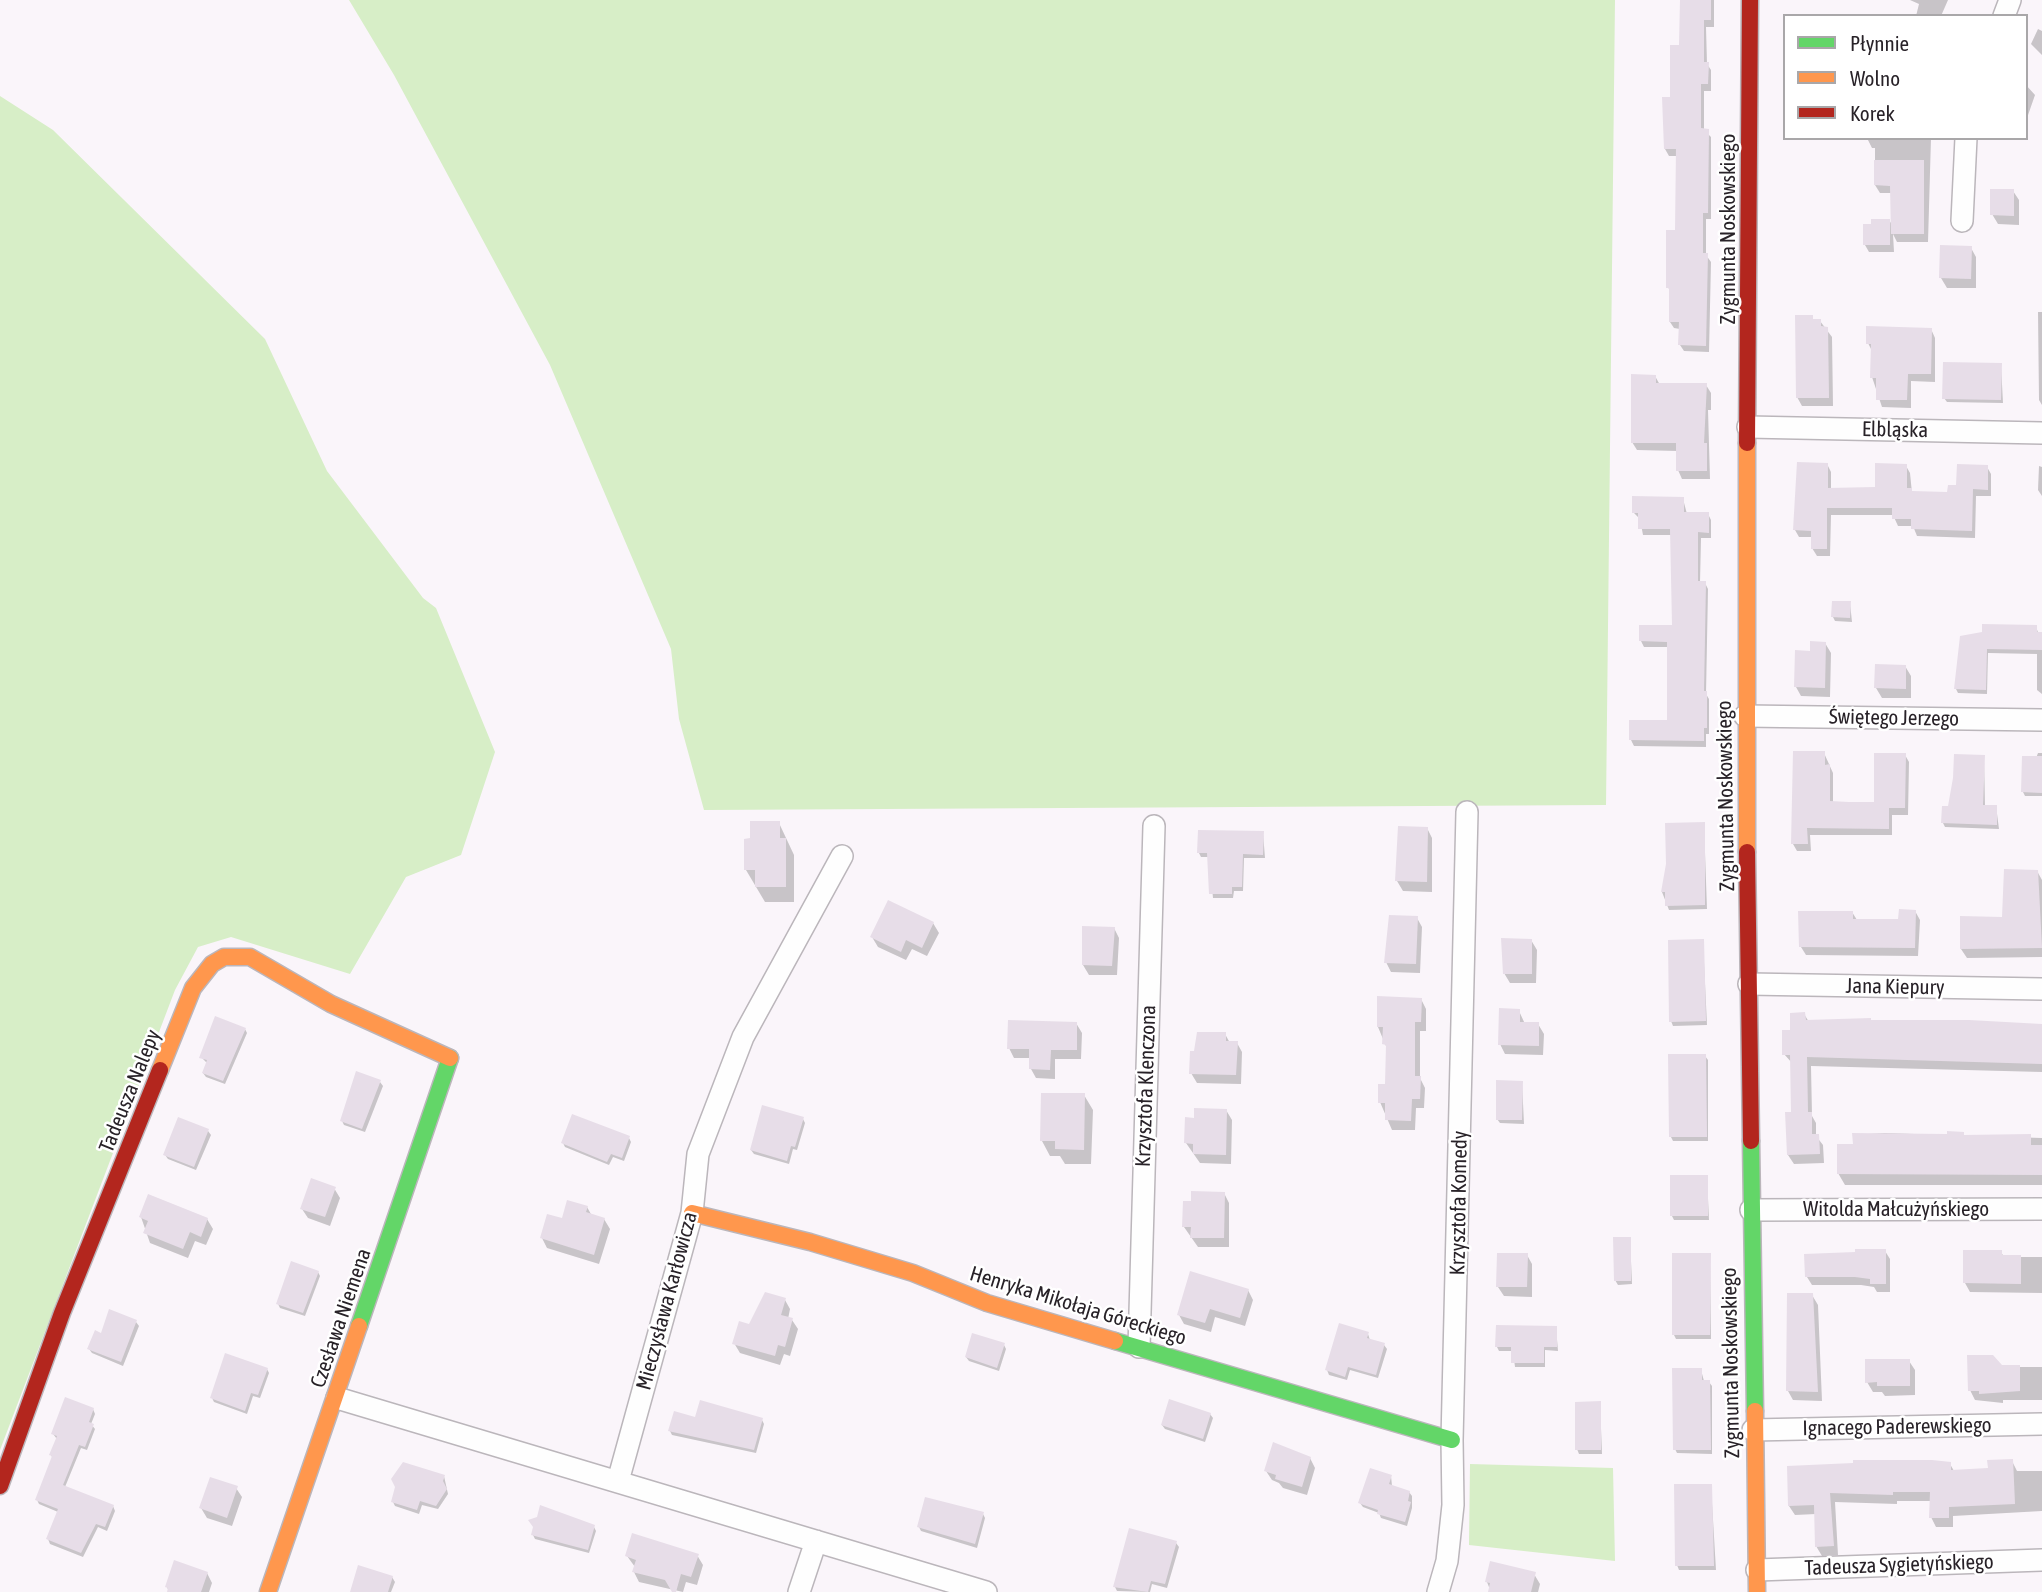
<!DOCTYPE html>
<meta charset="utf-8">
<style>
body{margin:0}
#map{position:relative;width:2042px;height:1592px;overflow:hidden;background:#faf5fa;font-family:"Asap Condensed",sans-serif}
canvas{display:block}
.legend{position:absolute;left:1783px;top:14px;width:245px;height:126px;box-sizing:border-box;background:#fff;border:2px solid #a9a7a9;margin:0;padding:9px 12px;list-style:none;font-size:21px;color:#282228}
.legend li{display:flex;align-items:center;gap:14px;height:35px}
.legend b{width:35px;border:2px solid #a9a7a9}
</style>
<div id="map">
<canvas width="2042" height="1592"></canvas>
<ul class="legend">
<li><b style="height:9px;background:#63d668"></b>Płynnie</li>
<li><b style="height:9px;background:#ff974d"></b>Wolno</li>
<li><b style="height:9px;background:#b3261e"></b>Korek</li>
</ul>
</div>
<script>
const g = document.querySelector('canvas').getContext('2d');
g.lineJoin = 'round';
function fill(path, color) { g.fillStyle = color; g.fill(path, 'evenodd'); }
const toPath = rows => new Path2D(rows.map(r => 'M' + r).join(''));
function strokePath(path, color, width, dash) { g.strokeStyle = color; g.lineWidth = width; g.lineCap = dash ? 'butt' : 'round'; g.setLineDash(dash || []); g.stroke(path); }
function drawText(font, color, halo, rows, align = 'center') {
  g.font = font + ' "Asap Condensed",sans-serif'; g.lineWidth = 5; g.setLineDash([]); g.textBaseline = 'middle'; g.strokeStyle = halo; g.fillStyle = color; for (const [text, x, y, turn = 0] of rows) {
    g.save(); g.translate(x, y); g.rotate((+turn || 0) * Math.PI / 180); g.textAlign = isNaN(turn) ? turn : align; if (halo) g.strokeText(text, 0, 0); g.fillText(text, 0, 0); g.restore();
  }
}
fill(toPath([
 [349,0,1615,0,1606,805,704,810,679,719,671,649,550,365,394,75],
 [0,96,53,130,265,339,327,471,423,598,436,608,495,752,461,855,406,877,350,974,231,937,198,947,175,990,0,1450],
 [1470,1464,1613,1468,1615,1561,1469,1545]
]), '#d7eec7');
fill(toPath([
 [1681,0,1714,0,1714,27,1706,27,1707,64,1711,70,1711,91,1704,91,1704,130,1711,137,1711,219,1706,219,1706,255,1711,262,1709,352,1684,351,1680,345,1680,329,1674,328,1670,322,1671,293,1668,287,1677,232,1678,156,1669,156,1665,149,1681,47],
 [1910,0,1948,0,1941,16,1916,16,1919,4],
 [2038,29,2042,31,2042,55,2031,44],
 [2026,85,2035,95,2027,118,2026,118],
 [1867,138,1931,138,1928,242,1897,242,1893,234,1894,252,1869,252,1865,245,1889,220,1893,226,1892,193,1880,193,1875,185,1875,148,1872,148],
 [2013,191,2019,200,2019,225,1998,224,1992,214],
 [1971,248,1976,257,1976,288,1947,288,1941,278],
 [2038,312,2042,312,2042,405,2039,400],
 [1812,317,1814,321,1820,321,1832,337,1833,406,1802,406,1797,397],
 [1931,329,1935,338,1935,382,1911,381,1911,408,1882,407,1872,377,1872,351,1868,343],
 [2001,365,2003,403,1947,402,1944,398],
 [1655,376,1660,385,1706,385,1711,393,1711,410,1708,410,1710,479,1682,479,1678,470,1678,451,1637,450,1632,442],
 [1827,464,1831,472,1831,489,1877,489,1906,466,1910,473,1912,493,1949,494,1987,467,1991,474,1991,496,1976,496,1975,538,1917,536,1913,526,1898,526,1893,515,1831,515,1830,556,1817,556,1812,548,1812,537,1799,537,1795,530],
 [2039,466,2042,467,2042,496,2038,490],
 [1683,499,1687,514,1708,514,1711,520,1711,538,1701,538,1700,583,1705,583,1708,589,1706,694,1709,699,1709,734,1706,734,1706,747,1634,746,1631,740,1668,722,1669,647,1644,647,1641,641,1674,627,1672,535,1643,535,1640,519,1634,513],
 [1850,603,1852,622,1835,621,1833,617],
 [2036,627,2039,635,2042,634,2042,694,2037,690,2037,654,1988,653,1987,694,1958,693,1956,689,1961,637],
 [1825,643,1831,653,1830,697,1801,696,1796,687],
 [1905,666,1911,676,1911,698,1882,698,1876,688],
 [1824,753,1833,773,1833,803,1875,804,1905,755,1909,762,1908,815,1892,815,1892,835,1810,835,1811,851,1797,851,1793,844],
 [2038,753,2042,753,2042,796,2025,796,2023,792],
 [1984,756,1985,806,1996,806,1999,829,1945,827,1943,823,1949,808],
 [779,823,794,855,794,902,765,902,746,870],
 [1704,824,1707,909,1669,910,1662,892],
 [1400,827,1427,828,1432,838,1432,892,1403,891,1397,881],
 [1263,833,1265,858,1244,858,1243,891,1234,891,1233,898,1213,898,1209,857,1201,857,1199,853],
 [2037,871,2042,880,2042,957,1967,958,1961,949,2004,919],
 [1915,911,1920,920,1918,956,1806,955,1801,947,1852,912,1857,920,1900,921],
 [1417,918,1422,927,1420,973,1391,972,1386,962],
 [933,923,939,933,927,956,912,949,906,960,878,947,872,937],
 [1114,928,1119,938,1117,975,1089,975,1083,965],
 [1531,940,1537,950,1536,983,1510,983,1504,973],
 [1703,941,1707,1025,1673,1026,1671,1021],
 [1421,999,1426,1009,1426,1031,1420,1031,1420,1078,1425,1088,1424,1108,1416,1108,1415,1130,1392,1130,1380,1102,1387,1086,1388,1051,1378,1027],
 [1519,1011,1525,1024,1538,1024,1544,1034,1543,1055,1505,1054,1500,1044],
 [1804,1014,1809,1022,2042,1026,2042,1072,1811,1066,1812,1116,1816,1123,1816,1136,1823,1145,1824,1163,1794,1164,1788,1155,1793,1114,1792,1063,1784,1054,1792,1032],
 [1076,1023,1082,1033,1081,1059,1055,1059,1055,1079,1036,1078,1031,1069,1031,1058,1014,1058,1009,1048],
 [245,1029,247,1033,225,1084,206,1077,203,1073,207,1063,201,1057],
 [1225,1034,1230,1043,1237,1043,1242,1052,1241,1084,1197,1083,1191,1073],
 [1670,1056,1705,1056,1708,1060,1708,1141,1673,1141,1671,1137],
 [380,1082,383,1086,365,1132,344,1125,342,1121],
 [1522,1082,1524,1124,1500,1123,1497,1119],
 [1084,1095,1093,1110,1091,1164,1065,1164,1060,1156,1050,1156,1042,1141],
 [1226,1110,1232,1120,1231,1164,1200,1163,1186,1143,1195,1119],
 [803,1119,805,1123,797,1150,793,1149,789,1164,754,1154,751,1150],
 [208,1131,211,1135,196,1170,168,1159,165,1155],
 [1884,1133,2042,1138,2042,1185,1845,1185,1838,1173,1854,1146,1854,1135],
 [629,1138,631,1142,624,1161,613,1157,609,1165,565,1147,563,1143],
 [1707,1177,1709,1220,1674,1220,1672,1216],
 [334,1188,340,1198,330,1226,308,1218,302,1209],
 [1224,1193,1229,1203,1229,1247,1198,1247,1184,1227,1193,1203],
 [587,1207,592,1216,604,1219,610,1229,599,1264,547,1248,542,1238,563,1220],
 [141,1217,207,1219,213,1229,206,1245,195,1241,188,1258,150,1243],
 [1630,1238,1632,1284,1618,1285,1615,1280],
 [1885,1251,1890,1259,1890,1292,1877,1292,1874,1287,1861,1285,1812,1285,1807,1277],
 [2001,1252,2004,1257,2042,1257,2042,1293,1970,1292,1965,1283],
 [1710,1254,1711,1339,1676,1339,1674,1335],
 [1527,1255,1532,1264,1532,1297,1504,1296,1498,1287],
 [318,1272,320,1276,305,1316,280,1308,278,1304],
 [1248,1290,1253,1300,1245,1326,1215,1317,1211,1332,1184,1324,1179,1315],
 [1812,1295,1818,1305,1822,1401,1793,1400,1788,1391],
 [785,1300,790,1309,788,1319,792,1320,798,1329,790,1356,784,1354,780,1365,740,1353,734,1343,750,1326],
 [136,1322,139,1326,123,1366,92,1353,89,1349,102,1335],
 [1556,1328,1558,1351,1545,1350,1545,1367,1515,1367,1513,1351,1499,1351,1497,1347],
 [1368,1334,1370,1340,1384,1345,1387,1349,1378,1378,1350,1370,1347,1380,1329,1375,1327,1370],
 [1004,1345,1006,1349,999,1371,969,1361,966,1357],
 [1909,1361,1915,1370,1915,1395,1885,1396,1882,1392,1873,1392,1867,1382],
 [2002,1367,2042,1367,2042,1400,2003,1400,2003,1403,1975,1400,1970,1390],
 [267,1369,269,1373,260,1398,253,1396,247,1414,214,1402,212,1398],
 [1701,1370,1704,1381,1709,1382,1712,1386,1712,1454,1677,1453,1675,1449],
 [1600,1403,1602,1454,1579,1454,1577,1449],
 [93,1409,95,1414,91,1424,95,1429,87,1450,81,1448,65,1487,113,1506,115,1511,107,1531,98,1527,83,1557,50,1544,48,1539,58,1512,39,1504,37,1500,53,1459,51,1455,57,1439,53,1434],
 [1210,1414,1213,1418,1205,1442,1165,1429,1162,1425],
 [696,1420,762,1420,764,1424,756,1453,672,1435,670,1431],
 [1310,1458,1315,1468,1307,1495,1283,1488,1279,1483,1272,1480,1266,1471],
 [2012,1461,2017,1471,2042,1471,2042,1511,1953,1516,1953,1527,1936,1527,1931,1517,1931,1501,1897,1501,1897,1504,1835,1502,1838,1555,1822,1556,1816,1546,1816,1514,1795,1515,1789,1506,1789,1468,1950,1464,1954,1471,1989,1470],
 [444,1476,448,1494,438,1509,422,1505,419,1514,395,1506,393,1502],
 [1391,1476,1392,1486,1409,1492,1412,1496,1412,1508,1407,1526,1381,1518,1379,1513,1363,1507,1360,1503],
 [1711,1486,1716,1570,1679,1570,1677,1565],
 [236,1488,242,1497,232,1526,207,1518,201,1508],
 [541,1508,594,1527,596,1531,589,1553,535,1539,533,1535],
 [983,1514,985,1518,977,1548,921,1531,919,1527],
 [1176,1543,1179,1547,1167,1588,1152,1584,1150,1592,1117,1591,1115,1587],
 [697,1555,703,1565,697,1585,686,1582,683,1592,639,1582,634,1572,635,1567,627,1556],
 [207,1573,212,1583,209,1592,169,1592,167,1587],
 [1534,1574,1540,1584,1538,1592,1491,1592,1487,1582],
 [392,1577,395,1582,391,1592,352,1592]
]), '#0003');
fill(toPath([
 [1680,0,1711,0,1711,20,1704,20,1704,62,1709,62,1708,84,1701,84,1701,128,1709,129,1708,213,1703,213,1703,253,1708,253,1706,346,1678,345,1679,322,1669,322,1669,288,1666,288,1666,230,1675,230,1676,149,1664,149,1662,97,1670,97,1670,45,1679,45],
 [1874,160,1924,160,1924,234,1891,234,1890,186,1874,185],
 [1990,189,2014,189,2014,216,1990,215],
 [1871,219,1890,219,1890,245,1863,245,1863,224,1871,224],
 [1940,245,1972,246,1971,279,1939,278],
 [1795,315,1813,315,1813,319,1821,319,1821,326,1828,327,1829,398,1796,398],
 [1866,326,1932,328,1931,374,1908,374,1907,400,1876,400,1876,378,1870,378,1871,344,1866,344],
 [1943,362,2002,363,2001,400,1942,399],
 [1631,374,1656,375,1656,383,1707,383,1704,443,1707,443,1707,471,1676,471,1676,443,1631,443],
 [1797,462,1828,463,1828,488,1875,487,1875,463,1907,464,1907,488,1912,488,1912,491,1947,492,1948,485,1956,485,1957,464,1988,465,1988,490,1973,489,1972,531,1911,529,1911,519,1892,519,1892,508,1827,508,1827,549,1811,549,1811,531,1793,530],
 [1632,496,1684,497,1684,512,1709,512,1709,533,1698,532,1698,581,1706,581,1704,691,1707,691,1707,728,1704,728,1704,741,1629,740,1629,720,1667,720,1667,642,1639,641,1639,625,1672,625,1670,529,1638,529,1638,513,1632,513],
 [1832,601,1851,601,1850,618,1831,617],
 [1982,624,2037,625,2037,632,2042,632,2042,650,1987,649,1986,690,1954,689,1960,636,1982,632],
 [1810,641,1826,642,1825,688,1794,687,1795,650,1810,651],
 [1875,664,1906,665,1906,689,1874,688],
 [1793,751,1825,751,1825,765,1830,764,1830,801,1849,802,1874,802,1874,753,1906,753,1905,808,1889,808,1889,829,1807,828,1808,844,1791,844],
 [1954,754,1985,755,1983,805,1997,805,1997,825,1941,823,1942,806,1948,806,1953,778],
 [2022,756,2042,756,2042,793,2021,792],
 [750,821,780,821,780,838,786,838,786,887,755,887,755,870,744,870,744,839,750,838],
 [1705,822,1705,905,1665,906,1665,892,1661,892,1666,864,1665,823],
 [1398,826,1428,827,1427,882,1395,881],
 [1198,830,1264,831,1263,855,1243,854,1242,887,1232,887,1232,894,1209,894,1207,853,1197,853],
 [2004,869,2038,870,2042,948,1960,949,1960,916,2002,917],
 [888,900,934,922,922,948,906,940,901,952,870,937],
 [1899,909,1916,910,1915,948,1799,947,1798,911,1853,911,1853,919,1898,919],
 [1389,915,1418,916,1416,964,1384,963],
 [1082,926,1115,927,1112,966,1082,965],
 [1501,938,1532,939,1532,974,1503,974],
 [1704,939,1706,1021,1669,1022,1668,940],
 [1377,996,1422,998,1421,1022,1415,1022,1415,1076,1421,1076,1420,1099,1412,1099,1411,1121,1385,1120,1385,1103,1378,1103,1378,1084,1385,1084,1386,1045,1382,1044,1383,1027,1377,1027],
 [1499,1008,1520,1009,1520,1022,1539,1022,1539,1046,1498,1045],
 [1805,1012,1806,1020,1871,1018,1871,1020,1969,1020,2042,1024,2042,1064,1807,1057,1808,1112,1812,1112,1812,1134,1819,1134,1820,1154,1787,1155,1785,1112,1791,1112,1790,1055,1782,1055,1782,1030,1790,1030,1790,1013],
 [215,1016,246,1028,223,1081,202,1073,207,1060,199,1058],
 [1008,1020,1077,1022,1077,1050,1051,1050,1050,1070,1029,1069,1029,1049,1007,1049],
 [1197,1032,1226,1032,1226,1041,1238,1041,1236,1075,1189,1074,1190,1051,1194,1051],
 [1668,1054,1706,1054,1707,1137,1669,1137],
 [356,1071,381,1080,362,1129,340,1121],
 [1496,1080,1523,1081,1522,1120,1496,1120],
 [1041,1093,1085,1093,1084,1150,1055,1149,1055,1141,1040,1141],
 [762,1105,804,1117,795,1147,791,1146,787,1161,750,1150],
 [1194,1108,1227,1109,1226,1155,1193,1154,1193,1144,1184,1143,1185,1117,1194,1118],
 [572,1114,630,1136,622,1158,611,1154,607,1162,561,1143],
 [178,1117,209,1129,194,1167,163,1155],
 [1947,1131,1964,1132,1964,1135,2031,1134,2031,1145,2042,1145,2042,1175,1837,1174,1837,1144,1853,1144,1852,1133,1947,1134],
 [1670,1175,1708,1175,1708,1216,1670,1216],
 [311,1178,336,1187,325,1217,300,1209],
 [1191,1191,1225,1192,1224,1238,1190,1238,1191,1227,1182,1227,1183,1201,1191,1201],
 [148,1194,208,1218,201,1237,190,1232,183,1249,143,1233,148,1221,139,1217],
 [567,1200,588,1206,586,1212,605,1218,594,1255,540,1238,547,1214,562,1218],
 [1613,1237,1631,1237,1631,1281,1614,1281],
 [1855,1249,1886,1249,1886,1284,1870,1284,1870,1279,1855,1277,1805,1277,1804,1254,1855,1252],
 [1963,1250,2002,1250,2002,1255,2021,1255,2021,1284,1963,1283],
 [1497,1253,1528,1253,1527,1287,1496,1287],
 [1672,1253,1711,1253,1710,1335,1672,1335],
 [291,1261,319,1271,303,1313,276,1304],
 [1190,1271,1249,1289,1240,1318,1210,1309,1205,1323,1177,1315],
 [765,1292,786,1298,781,1315,793,1318,785,1347,778,1345,775,1356,732,1344,739,1321,749,1324],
 [1787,1293,1813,1293,1818,1392,1786,1391],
 [109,1309,137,1320,121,1362,87,1349,95,1330,101,1333],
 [1339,1323,1369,1332,1367,1338,1385,1343,1376,1375,1348,1367,1345,1377,1325,1370],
 [1496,1325,1557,1326,1557,1347,1544,1347,1544,1363,1511,1363,1511,1347,1495,1347],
 [972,1333,1005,1343,997,1368,965,1357],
 [225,1353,268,1368,258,1395,251,1393,245,1411,210,1398],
 [1967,1355,1993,1355,2002,1365,2020,1365,2020,1391,1979,1394,1979,1391,1968,1391],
 [1865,1359,1910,1359,1910,1386,1877,1386,1877,1382,1865,1383],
 [1672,1368,1702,1368,1702,1380,1710,1380,1711,1450,1673,1450],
 [65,1397,94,1408,89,1422,94,1424,85,1447,79,1445,63,1485,114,1505,105,1527,96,1524,81,1553,46,1539,58,1509,35,1500,52,1456,49,1455,57,1436,51,1434],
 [1169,1399,1211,1413,1203,1439,1161,1425],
 [700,1400,763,1418,754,1450,668,1431,674,1411,695,1417],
 [1601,1401,1601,1450,1575,1450,1575,1402],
 [1273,1442,1311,1457,1302,1487,1275,1479,1276,1475,1264,1471],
 [2013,1459,2015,1504,1949,1507,1949,1518,1929,1518,1930,1492,1893,1492,1893,1495,1830,1493,1834,1546,1815,1547,1814,1505,1788,1506,1787,1466,1853,1463,1853,1460,1932,1460,1951,1462,1951,1470,1988,1468,1987,1460],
 [403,1462,445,1475,443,1481,447,1489,436,1506,420,1501,417,1510,391,1502,395,1487,391,1479],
 [1370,1468,1392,1475,1389,1484,1410,1491,1408,1501,1411,1502,1405,1522,1377,1514,1378,1510,1358,1503],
 [210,1477,238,1486,227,1518,199,1508],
 [1674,1484,1712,1484,1714,1566,1675,1566],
 [925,1497,984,1512,975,1544,917,1527],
 [540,1505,595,1525,588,1550,531,1535,533,1527,528,1520,537,1517],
 [1129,1528,1177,1541,1165,1584,1151,1581,1148,1592,1113,1587],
 [632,1533,699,1554,691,1577,681,1574,676,1592,672,1592,665,1580,632,1572,636,1560,625,1556],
 [174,1560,208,1572,201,1592,167,1592,168,1588,165,1587],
 [1490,1561,1536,1572,1531,1592,1488,1592,1490,1583,1485,1582],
 [358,1565,393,1576,388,1592,350,1592]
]), '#e7dde8');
const street = toPath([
 [2004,16,2010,0],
 [1962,221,1966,138],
 [1748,427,2042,433],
 [1745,716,2042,720],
 [1749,984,2042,989],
 [1751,1210,2042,1209],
 [1139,1347,1154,826],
 [337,1398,986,1592],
 [1753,1430,2042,1424],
 [618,1481,692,1213,698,1154,743,1037,842,856],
 [1757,1570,2042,1560],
 [799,1592,816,1541],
 [1438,1592,1447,1561,1453,1505,1452,1440,1467,812]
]);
const fast = toPath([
 [1751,1141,1755,1411],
 [359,1326,450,1058],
 [1115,1341,1452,1440]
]);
const slow = toPath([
 [1747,852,1747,443],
 [160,1070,193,988,212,964,224,957,250,957,331,1004,450,1058],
 [692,1213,810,1242,913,1273,987,1303,1115,1341],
 [1755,1411,1757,1592],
 [268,1592,359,1326]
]);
const jam = toPath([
 [1747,443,1750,0],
 [1747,852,1751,1141],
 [0,1486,62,1313,160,1070]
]);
strokePath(street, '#bbb6bb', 24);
strokePath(fast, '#bbb6bb', 19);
strokePath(slow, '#bbb6bb', 19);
strokePath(jam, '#bbb6bb', 19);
strokePath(street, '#fefefe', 21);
strokePath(fast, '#63d668', 16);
strokePath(slow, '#ff974d', 16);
strokePath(jam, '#b3261e', 16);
drawText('21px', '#282228', '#fff', [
 ["Zygmunta Noskowskiego",1728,229,-90],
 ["Elbląska",1895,430,1],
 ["Świętego Jerzego",1894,718,1],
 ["Zygmunta Noskowskiego",1726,796,-91],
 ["Jana Kiepury",1895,987,1],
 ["Krzysztofa Klenczona",1146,1086,-88],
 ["Tadeusza Nalepy",130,1091,-68],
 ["Krzysztofa Komedy",1459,1203,-89],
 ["Witolda Małcużyńskiego",1896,1209],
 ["Mieczysława Karłowicza",667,1301,-75],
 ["Henryka Mikołaja Góreckiego",1078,1306,17],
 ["Czesława Niemena",341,1318,-71],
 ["Zygmunta Noskowskiego",1731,1363,-91],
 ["Ignacego Paderewskiego",1897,1427,-1],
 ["Tadeusza Sygietyńskiego",1899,1565,-2]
]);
</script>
